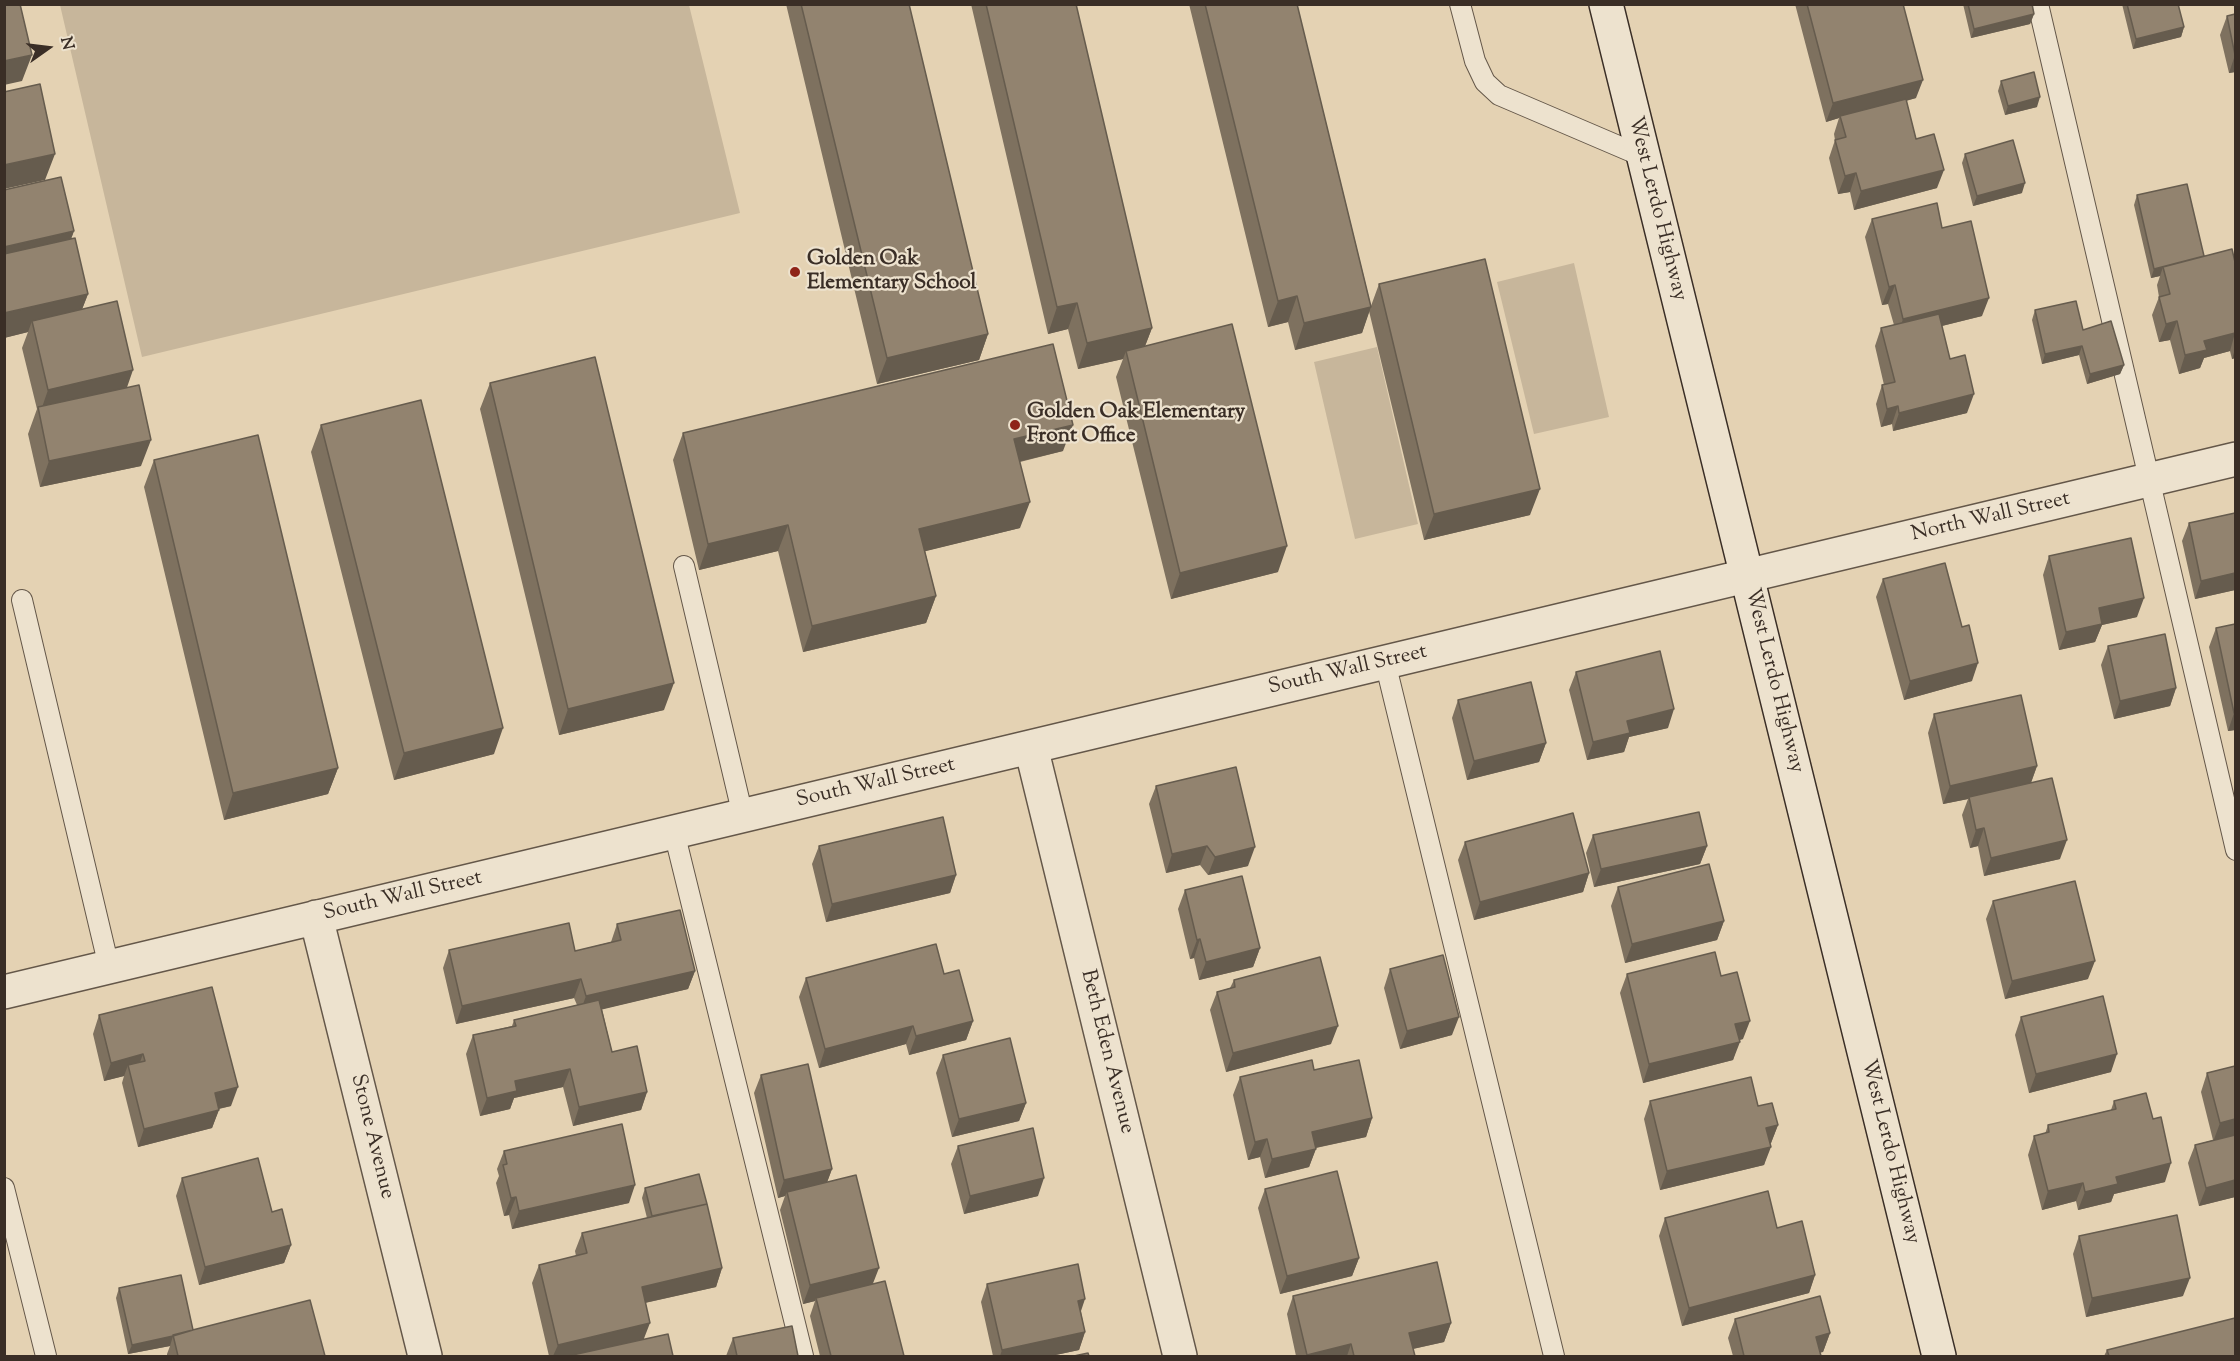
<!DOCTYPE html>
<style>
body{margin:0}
#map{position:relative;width:2240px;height:1361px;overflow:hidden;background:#e4d2b3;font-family:"Sorts Mill Goudy",serif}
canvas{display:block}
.frame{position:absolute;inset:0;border:6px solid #3a2e26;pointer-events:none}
.north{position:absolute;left:18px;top:18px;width:60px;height:60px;-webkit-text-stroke:4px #ede2ce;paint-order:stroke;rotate:76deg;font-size:16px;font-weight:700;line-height:24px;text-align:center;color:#3a2e26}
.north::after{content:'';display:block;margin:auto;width:21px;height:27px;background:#3a2e26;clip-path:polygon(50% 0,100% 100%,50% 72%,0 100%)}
</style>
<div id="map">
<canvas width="2240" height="1361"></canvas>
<div class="frame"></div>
<div class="north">N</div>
</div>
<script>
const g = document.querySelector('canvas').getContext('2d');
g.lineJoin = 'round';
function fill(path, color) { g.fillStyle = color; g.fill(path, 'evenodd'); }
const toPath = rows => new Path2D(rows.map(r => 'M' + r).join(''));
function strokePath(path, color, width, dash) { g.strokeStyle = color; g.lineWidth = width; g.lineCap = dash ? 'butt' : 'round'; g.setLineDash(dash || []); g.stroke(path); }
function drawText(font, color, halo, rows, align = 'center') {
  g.font = font + ' "Sorts Mill Goudy",serif'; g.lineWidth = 4.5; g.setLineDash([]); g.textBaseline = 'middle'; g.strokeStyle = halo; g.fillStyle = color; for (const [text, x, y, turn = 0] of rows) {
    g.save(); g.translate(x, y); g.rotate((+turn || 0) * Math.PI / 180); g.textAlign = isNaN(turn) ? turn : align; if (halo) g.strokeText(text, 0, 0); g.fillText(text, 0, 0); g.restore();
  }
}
fill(toPath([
 [60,5,689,5,740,213,142,357],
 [1574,263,1609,417,1534,434,1497,282],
 [1377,347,1418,524,1355,539,1314,362]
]), '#c7b69b');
const lane = toPath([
 [1460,4,1475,61,1485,82,1499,95,1644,157],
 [2038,4,2236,850],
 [684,566,743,816],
 [22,600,109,967],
 [1385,662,1554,1356],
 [674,832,803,1356],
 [4,1188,46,1356]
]);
const street = toPath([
 [1031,747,1180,1356],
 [316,917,425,1356],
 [4,992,2236,459]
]);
const secondary = toPath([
 [1606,4,1939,1356]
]);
strokePath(lane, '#645749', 22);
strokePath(street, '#645749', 36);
strokePath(secondary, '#3a2e26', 36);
strokePath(lane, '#ede2ce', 20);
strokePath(street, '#ede2ce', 33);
strokePath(secondary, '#ede2ce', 33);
fill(toPath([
 [786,4,909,4,988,334,979,360,877,384],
 [971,4,1076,4,1152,328,1145,346,1278,572,1171,599,1116,377,1123,359,1078,369,1068,329,1048,334],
 [1189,4,1297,4,1371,306,1379,284,1530,515,1424,540,1369,311,1362,333,1295,350,1288,322,1268,327],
 [1795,4,1903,4,1916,98,1906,101,1916,139,1937,188,1854,210,1850,192,1838,194,1829,158,1835,140,1834,134,1839,118,1826,122],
 [1963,4,2032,4,2034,14,2030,24,1971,38],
 [2122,4,2178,4,2184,27,2181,37,2133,49],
 [2235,14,2235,72,2229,73,2220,35,2227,16],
 [2001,81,2037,107,2005,115,1998,91],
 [1965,154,2022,193,1973,206,1962,163],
 [2137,195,2204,256,2235,262,2235,358,2232,359,2230,351,2204,358,2200,368,2179,374,2170,340,2159,342,2152,315,2159,297,2157,285,2160,276,2151,278,2134,205],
 [1872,219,1942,228,1982,316,1942,326,1950,359,1967,413,1893,431,1892,424,1881,427,1876,404,1882,385,1884,385,1875,346,1881,328,1894,325,1888,304,1882,305,1865,237],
 [74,231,71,239,88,294,82,309,127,388,141,466,40,487,28,434,37,409,22,348,28,332,4,338],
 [2035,310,2083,330,2124,365,2120,374,2087,384,2079,355,2042,364,2032,320],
 [490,383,664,710,559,735,480,409],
 [321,425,494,754,394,780,311,452],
 [683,433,1063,451,1020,462,1020,528,925,551,936,596,926,623,803,652,778,551,699,570,673,460],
 [154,460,338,768,328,794,224,820,144,487],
 [2235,513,2235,590,2195,599,2182,541,2189,523],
 [2049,556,2137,617,2102,625,2095,642,2059,650,2043,575],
 [1883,579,1972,681,1904,700,1876,597],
 [2235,624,2235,730,2228,731,2209,647,2216,628],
 [2108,646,2176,688,2170,706,2114,719,2101,665],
 [1576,672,1668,728,1629,737,1624,752,1587,760,1569,690],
 [1458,700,1546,743,1539,762,1467,780,1452,718],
 [1934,714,2037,766,2031,783,2060,859,1984,876,1978,846,1970,848,1962,815,1968,799,1943,804,1928,733],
 [1156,786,1248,866,1208,875,1200,865,1166,873,1149,804],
 [1593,835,1707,846,1700,864,1594,887,1586,853],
 [1465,842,1589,873,1583,892,1474,920,1458,860],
 [819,846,956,875,950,893,826,922,812,864],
 [1618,887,1724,921,1717,940,1625,963,1611,906],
 [1185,890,1260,948,1253,967,1199,980,1194,958,1190,959,1178,909],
 [1993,901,2088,979,2005,999,1986,919],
 [617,924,695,971,688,989,602,1009,612,1052,647,1092,641,1110,573,1126,563,1087,514,1098,510,1109,480,1116,466,1054,473,1035,512,1026,514,1020,577,1005,574,998,456,1024,443,968,449,950,575,951,611,942],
 [1390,969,1452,1035,1400,1049,1384,988],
 [944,974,973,1021,966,1040,909,1055,906,1044,819,1068,799,997,806,978],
 [1627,974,1721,976,1743,1039,1739,1040,1733,1060,1643,1083,1620,993],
 [1234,980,1331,1044,1226,1072,1210,1010,1217,992,1230,988],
 [99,1015,231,1106,219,1109,212,1128,138,1147,122,1083,124,1076,104,1081,93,1034],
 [2021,1017,2111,1072,2029,1093,2015,1035],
 [943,1055,1026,1103,1019,1121,952,1137,936,1073],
 [2235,1066,2235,1197,2199,1206,2188,1163,2195,1145,2213,1140,2201,1092,2207,1073],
 [1314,1070,1372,1118,1366,1137,1316,1148,1309,1167,1265,1178,1260,1157,1248,1160,1233,1095,1240,1077],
 [761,1075,832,1169,827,1182,873,1284,904,1356,820,1356,810,1316,815,1301,803,1304,780,1210,785,1196,778,1198,754,1093],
 [1650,1101,1758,1106,1778,1125,1771,1143,1770,1144,1764,1165,1660,1190,1644,1119],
 [2114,1101,2165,1182,2114,1194,2111,1202,2078,1210,2076,1201,2042,1210,2028,1155,2034,1136,2045,1134,2048,1125,2111,1110],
 [958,1146,1038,1196,964,1214,951,1164],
 [504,1151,629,1203,512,1229,509,1215,504,1216,496,1183,499,1176,497,1169],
 [182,1178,272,1212,291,1245,284,1263,199,1285,176,1196],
 [645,1188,722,1268,716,1287,645,1303,644,1339,673,1356,549,1356,532,1283,539,1265,576,1256,575,1251,582,1233,647,1218,642,1198],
 [1265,1189,1359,1258,1352,1276,1280,1294,1258,1208],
 [1665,1218,1777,1228,1815,1275,1809,1293,1682,1326,1659,1236],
 [2079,1236,2183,1296,2086,1317,2073,1254],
 [987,1284,1081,1312,1085,1332,1079,1350,1051,1356,993,1356,981,1302],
 [119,1288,193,1330,325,1356,167,1356,167,1354,170,1346,128,1354,116,1298],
 [1293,1296,1451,1323,1444,1342,1413,1349,1415,1356,1296,1356,1287,1314],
 [1735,1319,1830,1333,1823,1352,1820,1352,1821,1356,1733,1356,1728,1338],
 [733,1338,798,1356,726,1356],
 [2107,1350,2235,1356,2104,1356]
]), '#7e715f');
fill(toPath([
 [2034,14,2030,24,1971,38,1974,29],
 [2184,27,2181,37,2133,49,2136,39],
 [32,55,22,81,4,85,4,61],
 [2235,55,2235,72,2229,73],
 [1923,80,1916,98,1841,118,1840,116,1839,118,1826,122,1833,103],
 [2040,97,2037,107,2005,115,2008,106],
 [55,154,45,180,4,189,4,165],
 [1944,170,1937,188,1854,210,1861,191],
 [1856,173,1850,192,1838,194,1845,176],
 [2025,183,2022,193,1973,206,1977,196],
 [74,231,64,257,4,272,4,247],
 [2163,267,2160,276,2151,278,2154,269],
 [1895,285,1888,304,1882,305,1889,287],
 [88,294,78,320,32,321,28,332,4,338,4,313],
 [1297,296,1288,322,1268,327,1278,301],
 [1989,298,1982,316,1897,337,1903,319],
 [1077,303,1068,329,1048,334,1057,307],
 [1371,307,1362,333,1295,350,1304,323],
 [2177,321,2170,340,2159,342,2166,324],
 [1152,328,1142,354,1126,351,1123,359,1078,369,1087,343],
 [2235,333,2230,351,2204,358,2200,368,2179,374,2185,355,2204,341],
 [988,334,979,360,877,384,887,358],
 [2082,346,2079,355,2042,364,2045,354],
 [2235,349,2235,358,2232,359],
 [2124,365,2120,374,2087,384,2090,374],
 [133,370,124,396,39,416,48,390],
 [1974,394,1967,413,1893,431,1899,413],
 [1898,406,1892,424,1881,427,1887,409],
 [1073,425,1063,451,1005,465,1014,439],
 [151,440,141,466,40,487,49,461],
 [1540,489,1530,515,1424,540,1434,514],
 [1030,502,1020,528,910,555,919,529],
 [788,525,778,551,699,570,708,544],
 [1287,546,1278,572,1171,599,1180,573],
 [2235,573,2235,590,2195,599,2201,581],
 [936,596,926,623,803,652,812,626],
 [2144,598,2137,617,2102,625,2095,642,2059,650,2066,632,2099,608],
 [1978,663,1972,681,1904,700,1910,681],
 [674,683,664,710,559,735,568,709],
 [2176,688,2170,706,2114,719,2120,701],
 [1674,709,1668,728,1629,737,1624,752,1587,760,1593,742,1627,721],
 [2234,713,2235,713,2235,730,2228,731],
 [503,728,494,754,394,780,404,753],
 [1546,743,1539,762,1467,780,1474,761],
 [2037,766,2030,785,1969,797,1968,799,1943,804,1950,786],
 [338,768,328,794,224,820,233,793],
 [1984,828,1978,846,1970,848,1976,830],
 [2067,840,2060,859,1984,876,1991,858],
 [1207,846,1200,865,1166,873,1172,854],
 [1707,846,1700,864,1594,887,1601,869],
 [1255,847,1248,866,1208,875,1215,857],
 [1589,873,1583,892,1474,920,1480,902],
 [956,875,950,893,826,922,832,904],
 [1724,921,1717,940,1625,963,1632,944],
 [1200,939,1194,958,1190,959,1197,940],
 [1260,948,1253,967,1199,980,1206,962],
 [2095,961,2088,979,2005,999,2012,981],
 [695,971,688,989,579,1015,586,996],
 [581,979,574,998,456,1024,462,1006],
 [1459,1017,1452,1035,1400,1049,1407,1031],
 [973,1021,966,1040,909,1055,916,1036],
 [1750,1021,1743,1039,1729,1043,1735,1024],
 [913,1026,906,1044,819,1068,825,1049],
 [1338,1026,1331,1044,1226,1072,1233,1053],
 [1740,1042,1733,1060,1643,1083,1649,1064],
 [143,1054,136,1073,128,1065,124,1076,104,1081,111,1063],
 [2117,1054,2111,1072,2029,1093,2036,1074],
 [570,1069,563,1087,514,1098,510,1109,480,1116,487,1098,515,1081],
 [238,1087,231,1106,208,1111,215,1093],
 [647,1092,641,1110,573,1126,579,1107],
 [1026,1103,1019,1121,952,1137,959,1119],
 [219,1110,212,1128,138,1147,144,1129],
 [1372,1118,1366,1137,1305,1150,1312,1132],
 [2235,1119,2235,1136,2213,1142,2220,1123],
 [1778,1125,1771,1143,1760,1146,1766,1128],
 [1267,1139,1260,1157,1248,1160,1255,1142],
 [1771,1147,1764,1165,1660,1190,1667,1171],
 [1316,1149,1309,1167,1265,1178,1272,1159],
 [2171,1163,2165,1182,2114,1194,2111,1202,2078,1210,2085,1192,2116,1177],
 [832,1169,825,1188,787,1192,785,1196,778,1198,784,1180],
 [1044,1178,1038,1196,964,1214,970,1196],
 [2235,1180,2235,1197,2199,1206,2206,1188],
 [2083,1183,2076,1201,2042,1210,2048,1191],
 [635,1185,629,1203,512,1229,519,1211],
 [516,1197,509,1215,504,1216,511,1198],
 [291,1245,284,1263,199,1285,205,1267],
 [1359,1258,1352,1276,1280,1294,1287,1276],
 [722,1268,716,1287,635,1305,642,1287],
 [879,1268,872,1286,816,1298,815,1301,803,1304,810,1285],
 [1815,1275,1809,1293,1682,1326,1689,1308],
 [2190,1278,2183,1296,2086,1317,2092,1298],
 [1085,1299,1079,1317,1078,1301],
 [650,1323,643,1341,579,1356,553,1356,558,1345],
 [1451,1323,1444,1342,1403,1351,1409,1333],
 [1085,1332,1079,1350,1051,1356,1000,1356,1002,1350],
 [1830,1333,1823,1352,1809,1356,1816,1337],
 [173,1336,170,1346,128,1354,132,1345],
 [1351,1344,1347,1356,1307,1356,1307,1355]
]), '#665c4e');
const building = toPath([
 [4,4,20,4,32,55,4,61,4,4],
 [801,4,909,4,988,334,887,358,801,4],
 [986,4,1076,4,1152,328,1087,343,1077,303,1057,307,986,4],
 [1205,4,1297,4,1371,307,1304,323,1297,296,1278,301,1205,4],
 [1807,4,1903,4,1923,80,1833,103,1807,4],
 [1968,4,2032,4,2034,14,1974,29,1968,4],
 [2127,4,2178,4,2184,27,2136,39,2127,4],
 [2235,14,2235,55,2227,16,2235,14],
 [2034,72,2040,97,2008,106,2001,81,2034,72],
 [40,84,55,154,4,165,4,92,40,84],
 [1906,99,1916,139,1934,134,1944,170,1861,191,1856,173,1845,176,1835,140,1846,137,1840,116,1906,99],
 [2013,140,2025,183,1977,196,1965,154,2013,140],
 [61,177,74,231,4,247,4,190,61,177],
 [2187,184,2204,256,2154,269,2137,195,2187,184],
 [1937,203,1942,228,1971,221,1989,298,1903,319,1895,285,1889,287,1872,219,1937,203],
 [75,238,88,294,4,313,4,254,75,238],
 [2232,249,2235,262,2235,333,2204,341,2207,350,2185,355,2177,321,2166,324,2159,297,2170,294,2163,267,2232,249],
 [1485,259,1540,489,1434,514,1379,284,1485,259],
 [117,301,133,370,48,390,32,321,117,301],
 [2076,301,2083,330,2111,321,2124,365,2090,374,2082,346,2045,354,2035,310,2076,301],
 [1939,314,1950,359,1965,355,1974,394,1899,413,1898,406,1887,409,1882,385,1895,382,1881,328,1939,314],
 [1232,324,1287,546,1180,573,1126,351,1232,324],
 [1053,344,1073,425,1014,439,1030,502,919,529,936,596,812,626,788,525,708,544,683,433,1053,344],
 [595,357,674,683,568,709,490,383,595,357],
 [139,385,151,440,49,461,38,407,139,385],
 [421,400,503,728,404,753,321,425,421,400],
 [258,435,338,768,233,793,154,460,258,435],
 [2235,513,2235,573,2201,581,2189,523,2235,513],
 [2131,538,2144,598,2099,608,2102,624,2066,632,2049,556,2131,538],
 [1945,563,1962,627,1969,625,1978,663,1910,681,1883,579,1945,563],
 [2235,624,2235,713,2234,713,2216,628,2235,624],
 [2165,634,2176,688,2120,701,2108,646,2165,634],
 [1660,651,1674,709,1627,721,1630,733,1593,742,1576,672,1660,651],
 [1531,682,1546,743,1474,761,1458,700,1531,682],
 [2021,695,2037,766,1950,786,1934,714,2021,695],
 [1236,767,1255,847,1215,857,1207,846,1172,854,1156,786,1236,767],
 [2052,778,2067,840,1991,858,1984,828,1976,830,1969,797,2052,778],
 [1699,812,1707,846,1601,869,1593,835,1699,812],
 [1573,813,1589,873,1480,902,1465,842,1573,813],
 [943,817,956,875,832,904,819,846,943,817],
 [1709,864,1724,921,1632,944,1618,887,1709,864],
 [1242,876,1260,948,1206,962,1200,939,1197,940,1185,890,1242,876],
 [2075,881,2095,961,2012,981,1993,901,2075,881],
 [680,910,695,971,586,996,581,979,462,1006,449,950,569,923,575,951,621,940,617,924,680,910],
 [936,944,944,974,959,970,973,1021,916,1036,913,1026,825,1049,806,978,936,944],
 [1715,952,1721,976,1737,972,1750,1021,1735,1024,1740,1042,1649,1064,1627,974,1715,952],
 [1443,955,1459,1017,1407,1031,1390,969,1443,955],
 [1320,957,1338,1026,1233,1053,1217,992,1235,987,1234,980,1320,957],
 [212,987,238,1087,215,1093,219,1110,144,1129,128,1065,145,1061,143,1054,111,1063,99,1015,212,987],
 [2103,996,2117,1054,2036,1074,2021,1017,2103,996],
 [599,1000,612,1052,637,1046,647,1092,579,1107,570,1069,515,1081,517,1091,487,1098,473,1035,516,1026,514,1020,599,1000],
 [1010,1038,1026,1103,959,1119,943,1055,1010,1038],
 [1312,1060,1314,1070,1359,1060,1372,1118,1312,1132,1316,1149,1272,1159,1267,1139,1255,1142,1240,1077,1312,1060],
 [808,1064,832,1169,784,1180,761,1075,808,1064],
 [2235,1066,2235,1119,2220,1123,2207,1073,2235,1066],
 [1751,1077,1758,1106,1772,1103,1778,1125,1766,1128,1771,1147,1667,1171,1650,1101,1751,1077],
 [2146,1093,2153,1119,2161,1117,2171,1163,2116,1177,2118,1184,2085,1192,2083,1183,2048,1191,2034,1136,2049,1132,2048,1125,2116,1109,2114,1101,2146,1093],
 [622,1124,635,1185,519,1211,516,1197,511,1198,503,1165,507,1164,504,1151,622,1124],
 [1033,1128,1044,1178,970,1196,958,1146,1033,1128],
 [2235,1135,2235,1180,2206,1188,2195,1145,2235,1135],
 [258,1158,272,1212,282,1209,291,1245,205,1267,182,1178,258,1158],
 [1337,1171,1359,1258,1287,1276,1265,1189,1337,1171],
 [699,1174,707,1204,652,1216,645,1188,699,1174],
 [856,1175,879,1268,810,1285,787,1192,856,1175],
 [1768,1191,1777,1228,1802,1221,1815,1275,1689,1308,1665,1218,1768,1191],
 [707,1204,722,1268,642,1287,650,1323,558,1345,539,1265,587,1253,582,1233,707,1204],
 [2177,1215,2190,1278,2092,1298,2079,1236,2177,1215],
 [1437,1262,1451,1323,1409,1333,1415,1356,1354,1356,1351,1344,1307,1355,1293,1296,1437,1262],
 [1078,1264,1085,1299,1078,1301,1085,1332,1002,1350,987,1284,1078,1264],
 [181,1275,193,1330,173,1336,132,1345,119,1288,181,1275],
 [885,1281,904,1356,831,1356,816,1298,885,1281],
 [1820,1296,1830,1333,1816,1337,1821,1356,1744,1356,1735,1319,1820,1296],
 [310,1300,325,1356,178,1356,173,1335,310,1300],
 [2235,1318,2235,1356,2109,1356,2107,1350,2235,1318],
 [792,1326,798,1356,737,1356,733,1338,792,1326],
 [668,1334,673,1356,568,1356,668,1334],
 [1088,1353,1089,1356,1074,1356,1088,1353]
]);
fill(building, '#92836f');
strokePath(building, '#665c4e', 1.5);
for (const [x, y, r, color] of [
 [795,272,6,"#8f2418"],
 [1015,425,6,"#8f2418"]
]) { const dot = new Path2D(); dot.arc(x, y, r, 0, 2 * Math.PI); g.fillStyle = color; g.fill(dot); strokePath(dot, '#ede2ce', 2); }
drawText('21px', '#3a2e26', '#ede2ce', [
 ["West Lerdo Highway",1656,209,76],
 ["North Wall Street",1991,518,-13],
 ["South Wall Street",1348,671,-13],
 ["West Lerdo Highway",1773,681,76],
 ["South Wall Street",876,784,-13],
 ["South Wall Street",403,897,-13],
 ["Beth Eden Avenue",1106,1052,76],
 ["Stone Avenue",371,1137,76],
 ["West Lerdo Highway",1889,1152,76]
]);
drawText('bold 21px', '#3a2e26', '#ede2ce', [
 ["Golden Oak",807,260],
 ["Elementary School",807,284],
 ["Golden Oak Elementary",1027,413],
 ["Front Office",1027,437]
], 'left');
</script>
